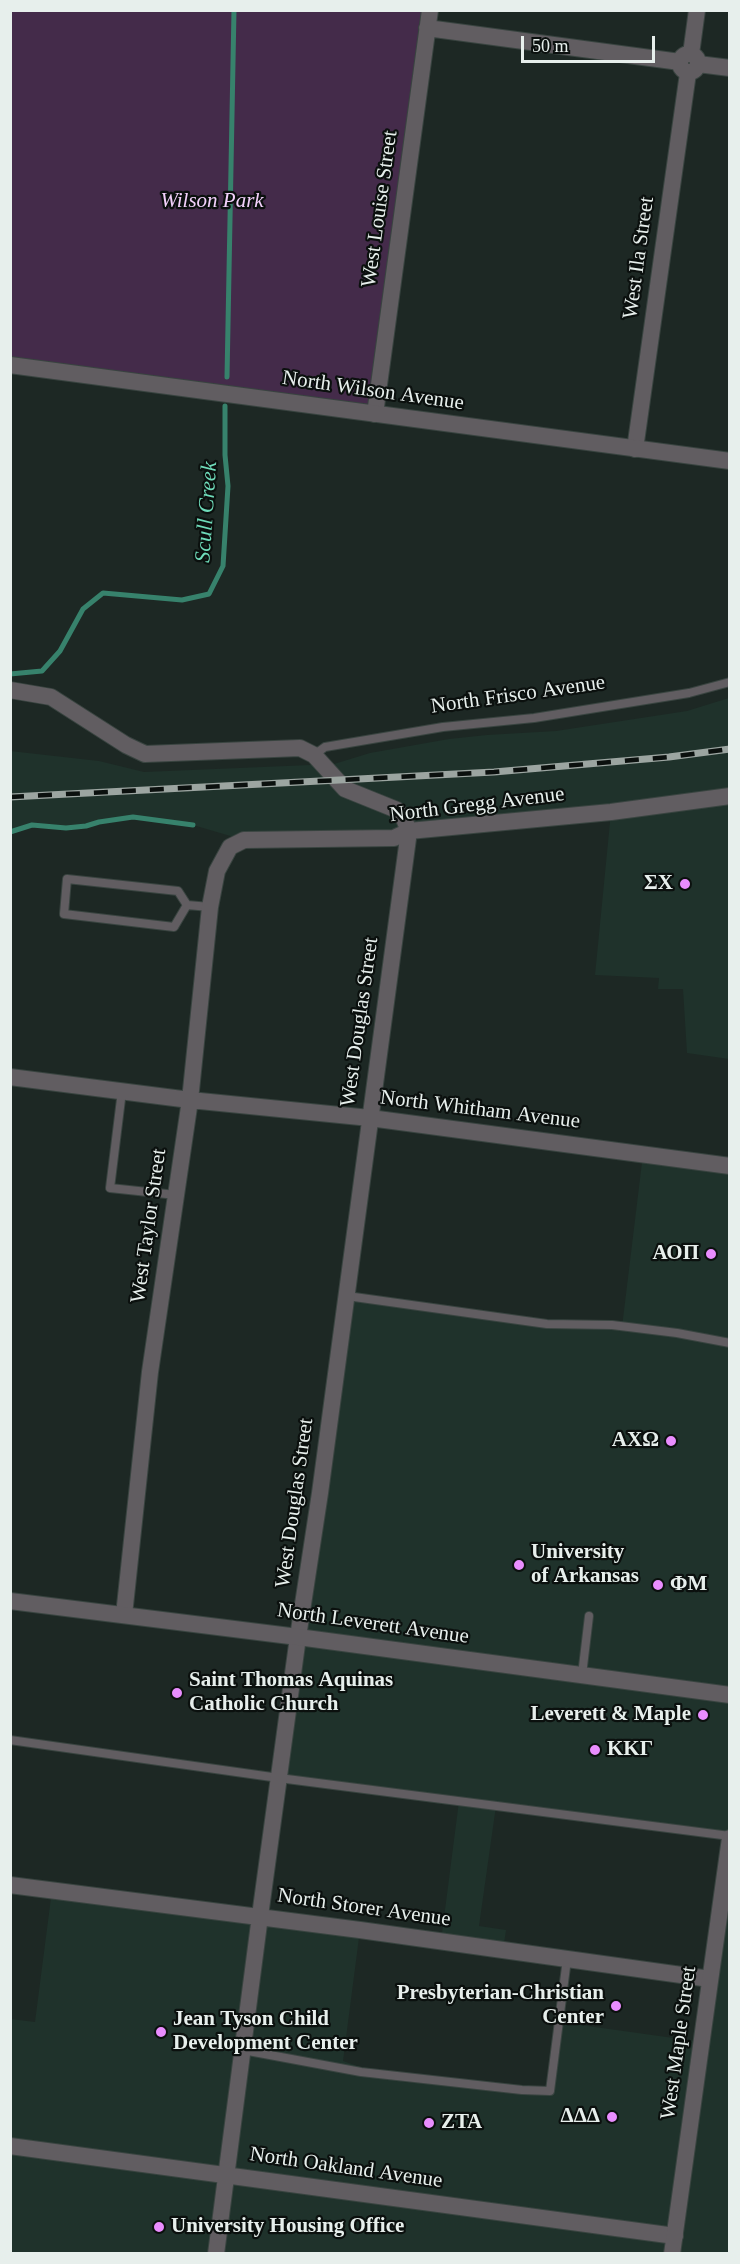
<!DOCTYPE html>
<meta charset="utf-8">
<style>
body{margin:0}
#map{position:relative;width:740px;height:2264px;overflow:hidden;background:#1d2824;font-family:Georgia,serif}
canvas{display:block}
.frame{position:absolute;inset:0;border:12px solid #e7efec;pointer-events:none}
.scale{position:absolute;left:521px;top:36px;width:134px;height:27px;box-sizing:border-box;border:3px solid #e7efec;border-top:0;padding-left:8px;font-size:18px;line-height:21px;white-space:nowrap;color:#e7efec;-webkit-text-stroke:4px #0b100e;paint-order:stroke}
</style>
<div id="map">
<canvas width="740" height="2264"></canvas>
<div class="frame"></div>
<div class="scale">50 m</div>
</div>
<script>
const g = document.querySelector('canvas').getContext('2d');
g.lineJoin = 'round';
function fill(path, color) { g.fillStyle = color; g.fill(path, 'evenodd'); }
const toPath = rows => new Path2D(rows.map(r => 'M' + r).join(''));
function strokePath(path, color, width, dash) { g.strokeStyle = color; g.lineWidth = width; g.lineCap = dash ? 'butt' : 'round'; g.setLineDash(dash || []); g.stroke(path); }
function drawText(font, color, halo, rows, align = 'center') {
  g.font = font + ' Georgia,serif'; g.lineWidth = 4.5; g.setLineDash([]); g.textBaseline = 'middle'; g.strokeStyle = halo; g.fillStyle = color; for (const [text, x, y, turn = 0] of rows) {
    g.save(); g.translate(x, y); g.rotate((+turn || 0) * Math.PI / 180); g.textAlign = isNaN(turn) ? turn : align; if (halo) g.strokeText(text, 0, 0); g.fillText(text, 0, 0); g.restore();
  }
}
fill(toPath([
 [729,698,729,1059,687,1053,683,989,658,989,659,978,595,975,611,812,409,831,244,840,193,825,133,817,99,822,86,826,66,828,32,825,11,832,10,751,99,761,144,772,334,764,370,753,449,739,487,735,556,731,687,711],
 [643,1154,729,1166,729,1836,496,1806,479,1926,506,1930,503,1950,441,1941,459,1801,279,1778,347,1296,547,1324,622,1327],
 [729,1838,729,2253,11,2254,11,2019,35,2022,52,1890,360,1930,343,2061,404,2082,549,2091,559,2022,702,2042]
]), '#1f322b');
fill(toPath([
 [11,11,430,11,375,414,11,365]
]), '#442b4a');
strokePath(toPath([
 [227,377,234,10],
 [10,674,42,671,60,651,83,609,103,593,182,600,209,594,223,566,228,486,225,455,225,406],
 [10,832,32,825,66,828,86,826,99,822,133,817,193,825]
]), '#37826c', 5);
const service = toPath([
 [314,755,325,747,443,727,534,718,689,693,730,682],
 [67,879,178,891,187,905,174,927,64,914,67,879],
 [187,905,210,907],
 [122,1091,110,1188,176,1195],
 [347,1296,547,1324,612,1325,677,1333,730,1343],
 [582,1675,589,1616],
 [10,1740,279,1778,730,1836],
 [243,2050,361,2072,522,2090,550,2091,567,1959]
]);
const minor = toPath([
 [427,28,680,62],
 '680 63a9 9 0 1 1 18 0a9 9 0 1 1-18 0Z',
 [691,54,697,10],
 [698,64,730,68],
 [375,414,430,10],
 [635,449,688,73],
 [10,690,51,697,126,745,145,754,300,748,314,755,345,789,397,810,404,819,409,831,320,1493,298,1637,260,1916,216,2254],
 [10,1077,190,1100,370,1118,730,1166],
 [124,1615,150,1372,190,1100,210,907,217,871,230,847,244,840,394,838,409,831,611,812,730,796],
 [10,1885,360,1930,710,1979],
 [10,2146,675,2236]
]);
const tertiary = toPath([
 [10,365,730,461],
 [10,1601,298,1637,730,1695],
 [672,2254,730,1838]
]);
strokePath(service, '#394440', 10);
strokePath(minor, '#394440', 18);
strokePath(tertiary, '#394440', 18);
strokePath(service, '#615d61', 8);
strokePath(minor, '#615d61', 16);
strokePath(tertiary, '#615d61', 16);
const rail = toPath([
 [10,797,494,772,669,757,730,749]
]);
strokePath(rail, '#9ca5a1', 7);
strokePath(rail, '#0b100e', 4.5, [14]);
for (const [x, y, r, color] of [
 [685,884,6,"#e98dfe"],
 [711,1254,6,"#e98dfe"],
 [671,1441,6,"#e98dfe"],
 [519,1565,6,"#e98dfe"],
 [658,1585,6,"#e98dfe"],
 [177,1693,6,"#e98dfe"],
 [703,1715,6,"#e98dfe"],
 [595,1750,6,"#e98dfe"],
 [616,2006,6,"#e98dfe"],
 [161,2032,6,"#e98dfe"],
 [612,2117,6,"#e98dfe"],
 [429,2123,6,"#e98dfe"],
 [159,2227,6,"#e98dfe"]
]) { const dot = new Path2D(); dot.arc(x, y, r, 0, 2 * Math.PI); g.fillStyle = color; g.fill(dot); strokePath(dot, '#0b100e', 2); }
drawText('italic 21px', '#f3d0fb', '#0b100e', [
 ["Wilson Park",212,201]
]);
drawText('21px', '#e7efec', '#0b100e', [
 ["West Louise Street",380,209,-82],
 ["West Ila Street",639,258,-82],
 ["North Wilson Avenue",373,391,8],
 ["North Frisco Avenue",518,695,-8],
 ["North Gregg Avenue",477,805,-7],
 ["West Douglas Street",360,1022,-82],
 ["North Whitham Avenue",480,1110,7],
 ["West Taylor Street",149,1226,-82],
 ["West Douglas Street",295,1503,-82],
 ["North Leverett Avenue",373,1624,8],
 ["North Storer Avenue",364,1908,8],
 ["West Maple Street",679,2043,-82],
 ["North Oakland Avenue",346,2168,8]
]);
drawText('bold 21px', '#e7efec', '#0b100e', [
 ["ΣΧ",673,884,"right"],
 ["ΑΟΠ",699,1254,"right"],
 ["ΑΧΩ",659,1441,"right"],
 ["University",531,1553],
 ["of Arkansas",531,1577],
 ["ΦΜ",670,1585],
 ["Saint Thomas Aquinas",189,1681],
 ["Catholic Church",189,1705],
 ["Leverett & Maple",691,1715,"right"],
 ["ΚΚΓ",607,1750],
 ["Presbyterian-Christian",604,1994,"right"],
 ["Center",604,2018,"right"],
 ["Jean Tyson Child",173,2020],
 ["Development Center",173,2044],
 ["ΔΔΔ",600,2117,"right"],
 ["ΖΤΑ",441,2123],
 ["University Housing Office",171,2227]
], 'left');
drawText('italic 22px', '#6fdcba', '#0b100e', [
 ["Scull Creek",207,512,-86]
]);
</script>
